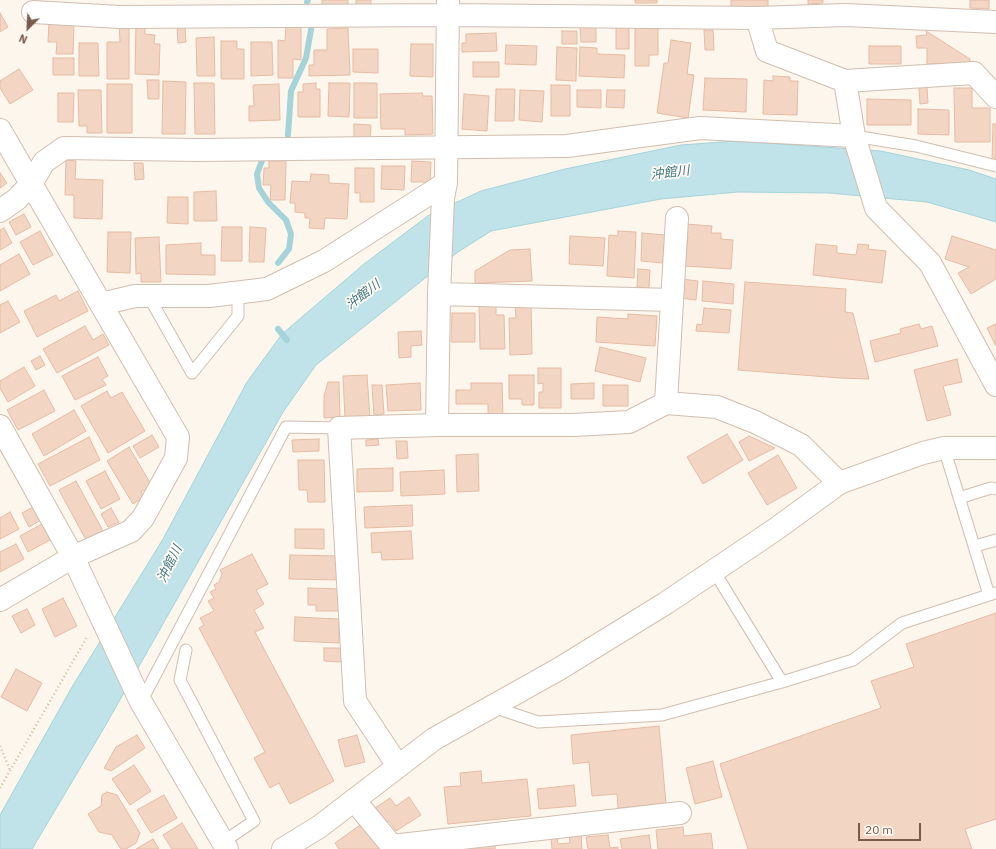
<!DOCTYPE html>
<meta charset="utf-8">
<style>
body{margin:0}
#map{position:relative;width:996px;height:849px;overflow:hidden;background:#fdf6ec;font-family:"IBM Plex Sans",sans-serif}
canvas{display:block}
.north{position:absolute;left:8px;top:8px;width:40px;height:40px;-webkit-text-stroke:3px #fffaf3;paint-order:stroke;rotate:204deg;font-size:11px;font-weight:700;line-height:16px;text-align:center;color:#7a5c4d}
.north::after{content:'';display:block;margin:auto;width:14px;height:18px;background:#7a5c4d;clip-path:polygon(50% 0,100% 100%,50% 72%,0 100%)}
.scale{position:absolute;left:858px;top:823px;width:63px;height:18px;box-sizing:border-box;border:2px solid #7a5c4d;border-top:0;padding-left:5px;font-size:12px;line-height:14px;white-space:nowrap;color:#7a5c4d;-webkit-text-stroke:3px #fffaf3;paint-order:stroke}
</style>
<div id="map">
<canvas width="996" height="849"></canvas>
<div class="north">N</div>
<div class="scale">20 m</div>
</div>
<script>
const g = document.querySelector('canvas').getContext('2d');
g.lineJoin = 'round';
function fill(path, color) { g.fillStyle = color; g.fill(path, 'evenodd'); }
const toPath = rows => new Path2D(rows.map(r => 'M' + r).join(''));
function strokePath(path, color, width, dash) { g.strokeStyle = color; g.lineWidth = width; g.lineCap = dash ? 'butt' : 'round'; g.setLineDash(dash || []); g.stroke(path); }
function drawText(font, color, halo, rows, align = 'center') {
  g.font = font + ' "IBM Plex Sans","Noto Sans JP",sans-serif'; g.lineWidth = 3.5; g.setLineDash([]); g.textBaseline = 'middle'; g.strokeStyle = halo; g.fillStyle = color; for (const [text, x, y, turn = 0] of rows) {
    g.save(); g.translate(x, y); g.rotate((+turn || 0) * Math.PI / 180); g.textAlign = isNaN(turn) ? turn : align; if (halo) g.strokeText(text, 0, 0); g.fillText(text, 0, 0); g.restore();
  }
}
const water = toPath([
 [736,141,881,151,969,170,996,179,996,222,927,202,829,193,738,192,661,199,491,231,458,252,316,365,283,412,104,728,32,849,0,849,0,815,72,687,163,539,247,382,282,334,364,264,429,215,481,191,565,169,681,145,736,141]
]);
fill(water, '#bfe3e8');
strokePath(water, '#a5d3da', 1);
strokePath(toPath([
 [307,2,308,0],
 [288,135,291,91,306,58,312,24],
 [263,158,257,174,259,188,268,202,286,220,291,234,289,249,278,263],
 [278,329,287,340]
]), '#a5d3da', 6);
const building = toPath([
 [322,0,348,0,348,7,322,6,322,0],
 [356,0,371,0,371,6,356,6,356,0],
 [635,0,657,0,657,3,635,3,635,0],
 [731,0,768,0,768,7,731,7,731,0],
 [808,0,823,0,823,3,808,4,808,0],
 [970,0,989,0,989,9,970,8,970,0],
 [0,13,8,27,0,32,0,13],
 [49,23,74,24,73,54,56,54,57,42,48,42,49,23],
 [119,23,129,23,129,79,107,79,107,42,120,42,119,23],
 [136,25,145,25,145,34,155,35,154,44,160,44,159,75,135,74,136,25],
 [286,25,301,25,301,60,293,59,293,78,278,78,278,40,285,41,286,25],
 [580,26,596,26,596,42,581,42,580,26],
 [616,26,629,26,629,49,616,49,616,26],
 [177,27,185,27,186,42,178,43,177,27],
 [348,28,350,75,309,76,309,65,314,65,314,50,327,50,327,29,348,28],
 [635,28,658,28,658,55,649,55,649,66,635,66,635,28],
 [704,30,713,30,714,50,705,50,704,30],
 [562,31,577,31,577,44,562,44,562,31],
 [926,31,970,59,970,63,927,64,927,48,917,48,916,36,927,35,926,31],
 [496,33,497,51,462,52,462,43,466,43,466,34,496,33],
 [214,37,215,76,197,76,196,38,214,37],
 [671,40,691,43,687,74,694,75,688,118,657,113,664,63,668,63,671,40],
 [221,41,237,41,237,49,244,49,244,79,221,79,221,41],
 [251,42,272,42,273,75,251,76,251,42],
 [79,43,98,43,99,76,79,76,79,43],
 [411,44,433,44,433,77,410,76,411,44],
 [506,45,537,46,536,65,505,64,506,45],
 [869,46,901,46,901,64,869,64,869,46],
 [557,47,577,48,576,81,556,80,557,47],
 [580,47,597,48,597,54,625,55,624,78,579,76,580,47],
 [353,49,378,49,378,73,353,72,353,49],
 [53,58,74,58,74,75,53,75,53,58],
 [473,62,499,62,499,77,473,77,473,62],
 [19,69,33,90,10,104,0,88,0,81,19,69],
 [773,76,790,77,790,81,798,81,797,115,763,114,764,80,773,81,773,76],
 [705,78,747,79,746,112,703,110,705,78],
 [147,80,159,80,159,99,148,99,147,80],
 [163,81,186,82,185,134,162,134,163,81],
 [194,83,214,83,215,134,195,134,194,83],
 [316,83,316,89,320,89,320,117,298,117,298,92,303,92,303,84,316,83],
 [329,83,350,83,349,117,328,116,329,83],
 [354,83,377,83,377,118,354,118,354,83],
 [107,84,132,84,132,133,107,133,107,84],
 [279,84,280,120,249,121,249,106,254,106,253,85,279,84],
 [551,85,570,85,570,116,551,116,551,85],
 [927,87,928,103,920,104,919,88,927,87],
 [954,88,972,88,972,108,990,108,990,142,955,142,954,88],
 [496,89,515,89,514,121,495,121,496,89],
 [78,90,101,90,102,133,87,133,87,126,79,126,78,90],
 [520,90,544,91,542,122,519,120,520,90],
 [577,90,601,90,601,108,577,107,577,90],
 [607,90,625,90,624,108,606,107,607,90],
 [58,93,74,93,73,122,58,122,58,93],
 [422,93,423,96,432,96,433,134,405,135,405,129,381,129,380,94,422,93],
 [464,94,489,96,487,131,462,129,464,94],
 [867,99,911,100,911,125,867,125,867,99],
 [918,109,949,110,949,135,918,134,918,109],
 [354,124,371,125,370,139,354,138,354,124],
 [993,124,996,124,996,160,992,160,993,124],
 [66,160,76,161,75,179,103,180,102,219,74,218,74,195,65,195,66,160],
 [269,161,286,161,285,200,270,200,271,185,263,185,264,168,269,168,269,161],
 [412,161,431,162,430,182,411,182,412,161],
 [134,163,143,163,144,179,135,180,134,163],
 [382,166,405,166,404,190,381,189,382,166],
 [355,168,374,168,374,202,360,202,360,193,355,193,355,168],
 [0,173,7,183,0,188,0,173],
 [311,174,329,175,329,183,349,184,347,219,325,218,324,229,309,228,310,218,305,218,305,213,295,212,295,203,290,203,292,181,310,182,311,174],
 [216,191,217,221,194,221,194,192,216,191],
 [168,197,188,197,188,224,167,223,168,197],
 [24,214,31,227,16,235,9,222,24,214],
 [685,224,712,226,711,233,721,233,721,239,733,240,731,269,685,266,688,236,684,236,685,224],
 [222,227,242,227,242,261,221,261,222,227],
 [250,227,266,228,264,262,249,262,250,227],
 [4,228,12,243,0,250,0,230,4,228],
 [40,231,53,255,33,265,20,242,40,231],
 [618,231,636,232,634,278,607,276,609,235,618,236,618,231],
 [108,232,131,232,130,273,107,272,108,232],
 [642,233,665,235,663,263,641,261,642,233],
 [570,236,605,238,603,266,569,264,570,236],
 [952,236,996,250,996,279,971,294,958,273,969,267,945,259,952,236],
 [159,237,161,282,141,282,141,273,136,274,135,238,159,237],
 [201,243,201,255,215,255,215,275,166,274,166,245,201,243],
 [816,244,837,246,837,253,856,255,858,244,869,245,868,249,886,251,882,283,813,275,816,244],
 [530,249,532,281,475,283,475,271,510,250,530,249],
 [19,254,30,274,0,291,0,265,19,254],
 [638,269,650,270,649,288,637,287,638,269],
 [681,279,698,281,696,300,680,298,681,279],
 [703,281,734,284,733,304,702,301,703,281],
 [745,282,846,289,845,312,853,313,869,379,840,378,738,370,745,282],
 [78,291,88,311,37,337,24,311,56,295,59,301,78,291],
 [8,301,20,322,0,333,0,305,8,301],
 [479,303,496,303,496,315,504,315,505,349,480,349,479,303],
 [515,304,531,304,532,354,510,355,509,318,516,318,515,304],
 [704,308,731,310,729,333,696,331,697,324,702,325,704,308],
 [452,313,475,313,475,342,451,342,452,313],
 [628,314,657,316,655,346,596,342,597,317,628,319,628,314],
 [919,324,921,329,932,326,938,346,875,362,870,341,901,333,900,329,919,324],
 [996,324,996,346,987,328,996,324],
 [85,326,93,340,103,334,109,345,57,373,43,349,85,326],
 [421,331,422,345,411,346,411,357,399,358,398,332,421,331],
 [600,347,646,358,640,382,595,371,600,347],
 [40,356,45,365,36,370,31,361,40,356],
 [98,357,108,376,102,379,106,385,75,400,62,376,98,357],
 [957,359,962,382,943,386,951,415,927,421,914,370,957,359],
 [24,367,35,386,8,402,0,388,0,381,24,367],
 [538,368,561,368,561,408,539,408,539,392,543,392,543,383,538,384,538,368],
 [367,375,370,418,345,419,343,376,367,375],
 [509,375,534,375,534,405,522,405,522,399,509,399,509,375],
 [328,382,339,382,340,417,324,418,324,396,328,382],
 [420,383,421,410,388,411,386,385,420,383],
 [471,383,502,383,503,416,488,416,488,404,456,404,456,390,471,390,471,383],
 [594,383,594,399,571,399,571,384,594,383],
 [372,385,382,385,384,414,374,415,372,385],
 [603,385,628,385,628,406,603,406,603,385],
 [44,390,55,411,18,430,7,410,44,390],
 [107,391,111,398,122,392,145,431,108,453,81,406,107,391],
 [74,410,86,431,44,456,32,434,74,410],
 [727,434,743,460,703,484,687,457,727,434],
 [152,435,159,447,140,458,133,446,152,435],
 [749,436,775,448,749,461,739,442,749,436],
 [89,437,100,460,50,486,38,464,89,437],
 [319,439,319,451,293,452,292,440,319,439],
 [378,439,379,445,366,446,366,440,378,439],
 [396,441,407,441,408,458,397,459,396,441],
 [129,447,152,486,141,492,144,497,133,504,107,461,129,447],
 [478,454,479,491,457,492,456,455,478,454],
 [778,455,797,488,767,505,748,473,778,455],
 [298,460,324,460,325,502,308,502,307,490,299,490,298,460],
 [393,468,393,491,357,492,357,469,393,468],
 [444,470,445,494,401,496,400,472,444,470],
 [105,471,120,499,101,509,86,481,105,471],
 [76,481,103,531,86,540,59,490,76,481],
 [412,505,413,526,365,528,364,507,412,505],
 [33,507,41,520,29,527,22,513,33,507],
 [111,508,119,522,108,527,101,514,111,508],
 [10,512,19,529,0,539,0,518,10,512],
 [42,524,50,540,28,552,20,536,42,524],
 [295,529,324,529,324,549,295,548,295,529],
 [411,531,413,559,382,560,381,552,372,553,371,533,411,531],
 [16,544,24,559,0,572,0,552,16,544],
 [252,554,268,584,256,590,264,604,254,610,264,628,255,632,334,781,290,804,279,783,270,788,254,758,265,752,199,628,204,625,200,618,214,611,208,601,214,598,210,592,216,589,214,585,219,582,222,574,220,570,252,554],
 [290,555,341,556,341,580,289,579,290,555],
 [308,588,343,589,343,611,316,611,316,605,308,605,308,588],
 [63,598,77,626,55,637,42,609,63,598],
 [27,609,35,625,21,633,12,616,27,609],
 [996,613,996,819,965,829,972,849,748,849,720,764,881,708,871,681,914,667,906,644,996,613],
 [295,617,339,619,339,643,294,641,295,617],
 [324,648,342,648,342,662,324,661,324,648],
 [16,669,42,683,27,711,1,697,16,669],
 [659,726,666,804,618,808,617,794,592,796,589,762,573,764,571,735,659,726],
 [137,735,145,748,111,771,104,768,116,747,137,735],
 [357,735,365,762,345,767,338,740,357,735],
 [713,761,722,797,695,804,686,768,713,761],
 [134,765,151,791,130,805,112,779,134,765],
 [481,771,482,783,527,779,531,816,448,824,444,787,461,786,460,773,481,771],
 [574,785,576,806,539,809,537,789,574,785],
 [107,792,117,795,140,833,136,843,126,849,121,849,112,835,99,832,88,814,101,806,102,795,107,792],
 [164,795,177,818,151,833,137,810,164,795],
 [409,797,421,815,396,831,389,821,385,823,375,808,390,798,396,806,409,797],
 [182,823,198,849,172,849,163,835,182,823],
 [363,823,382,849,339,849,335,843,363,823],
 [683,827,684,836,711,833,713,849,658,849,656,830,683,827],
 [581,833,582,849,552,849,551,838,557,838,558,844,570,843,569,834,581,833],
 [608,835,610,848,618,847,618,849,588,849,586,837,608,835],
 [649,835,651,849,622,849,620,839,649,835],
 [153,839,159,849,136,849,153,839],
 [495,843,495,849,473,849,473,846,495,843]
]);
fill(building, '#f3d5c3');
strokePath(building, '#e6bba3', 1);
const lane = toPath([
 [854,136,916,146,996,166],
 [149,297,192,373,238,316,238,292],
 [944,448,989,595,995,593],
 [959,498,991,488,996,489],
 [975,546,996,540],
 [714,571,782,682],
 [186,650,180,680,254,821,223,842],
 [141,702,286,427,339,428],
 [493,707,538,722,662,715,782,682,853,660,902,623,989,595]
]);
const street = toPath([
 [448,0,446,183,443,198,439,294,437,425,573,425,629,422,666,403,717,407,755,422,801,445,839,483],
 [33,12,120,17,448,15,757,18,845,15,996,22],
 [757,18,767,51,845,81,854,136,876,208,930,263,996,385],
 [845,81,974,73,996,97],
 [0,130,178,437,176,458,143,518,131,531,73,557,0,600],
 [0,211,17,199,31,184,44,162,64,148,198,150,567,146,700,128,854,136],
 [439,294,672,300],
 [101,304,135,296,209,296,267,289,324,261,446,183],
 [666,403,677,218],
 [0,426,73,557,141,702,227,849],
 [398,766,355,701,339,428,437,425],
 [354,800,392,846,680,813]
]);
const secondary = toPath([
 [283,849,319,827,434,739,559,669,666,603,776,529,839,483,923,453,944,448,996,448]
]);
strokePath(lane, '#d1beb0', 13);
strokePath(street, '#d1beb0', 24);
strokePath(secondary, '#d6c0b0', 24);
strokePath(toPath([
 [0,746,10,770],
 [0,788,87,637]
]), '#d9b8a5', 2.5, [1, 3]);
strokePath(lane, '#fff', 11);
strokePath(street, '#fff', 22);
strokePath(secondary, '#fff', 22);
drawText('italic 13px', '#437c86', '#fffaf3', [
 ["沖館川",670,173,-7],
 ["沖館川",363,295,-37],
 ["沖館川",170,564,-64]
]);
</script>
